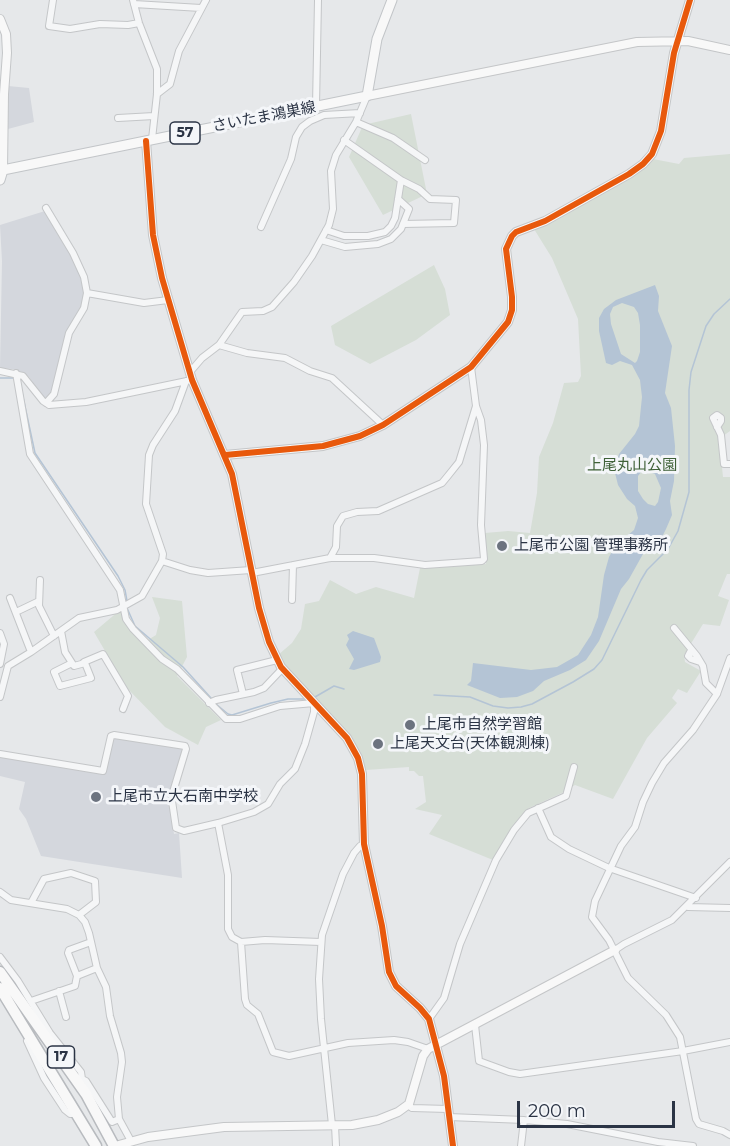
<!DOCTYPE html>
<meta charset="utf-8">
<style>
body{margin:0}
#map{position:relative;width:730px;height:1146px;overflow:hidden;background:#e6e8ea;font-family:Montserrat,sans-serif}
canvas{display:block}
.scale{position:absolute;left:517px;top:1101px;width:158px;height:27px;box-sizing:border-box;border:3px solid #2b3445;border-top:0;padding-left:8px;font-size:18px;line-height:21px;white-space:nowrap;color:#2b3445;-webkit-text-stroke:4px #f4f6f9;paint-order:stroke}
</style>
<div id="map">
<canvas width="730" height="1146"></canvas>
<div class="scale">200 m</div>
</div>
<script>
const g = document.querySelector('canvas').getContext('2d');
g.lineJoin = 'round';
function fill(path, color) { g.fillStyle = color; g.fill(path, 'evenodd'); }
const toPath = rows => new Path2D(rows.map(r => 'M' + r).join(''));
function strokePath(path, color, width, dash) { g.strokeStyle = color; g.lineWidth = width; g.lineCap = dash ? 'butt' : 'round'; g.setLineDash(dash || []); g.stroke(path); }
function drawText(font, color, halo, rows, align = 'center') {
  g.font = font + ' Montserrat,"Noto Sans JP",sans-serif'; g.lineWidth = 6; g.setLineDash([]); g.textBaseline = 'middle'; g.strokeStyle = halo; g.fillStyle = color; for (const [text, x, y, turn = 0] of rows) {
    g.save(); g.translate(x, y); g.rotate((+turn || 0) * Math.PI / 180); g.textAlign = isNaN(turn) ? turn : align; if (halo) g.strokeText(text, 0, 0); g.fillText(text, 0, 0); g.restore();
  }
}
fill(toPath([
 [8,86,29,88,34,122,8,129],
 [45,211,72,254,86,291,83,305,67,332,53,393,47,398,42,397,29,377,22,372,12,369,0,368,2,261,0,225],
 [116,737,181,748,183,751,171,786,170,808,174,834,179,833,182,878,41,856,26,819,19,809,25,782,0,776,0,756,104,773,112,739]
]), '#d4d7dd');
fill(toPath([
 [411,114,427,194,383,215,349,157,363,125],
 [730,154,730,431,719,439,723,477,730,477,730,574,727,574,718,596,729,600,720,626,703,624,684,655,685,662,701,671,687,693,678,689,672,698,677,703,647,738,613,799,575,785,562,793,529,808,510,831,493,860,429,834,442,815,415,809,426,802,423,776,419,776,414,771,409,771,409,767,366,770,352,738,283,664,278,655,292,643,301,629,305,604,319,601,330,580,356,594,376,587,414,598,420,568,486,564,485,533,508,531,530,533,537,493,539,457,553,423,564,383,578,382,581,376,578,319,552,258,534,229,631,177,645,167,653,159,679,164,684,158],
 [434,265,445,289,450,315,416,340,370,364,335,345,331,326],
 [152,597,182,601,187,657,177,676,221,720,206,727,198,745,165,727,126,687,94,632,120,610,128,626,143,643,156,635,160,618]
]), '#d6ded6');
fill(toPath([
 [655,285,659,296,658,311,672,346,665,393,671,408,675,446,674,481,670,501,672,515,666,529,662,537,648,545,629,579,621,589,599,641,586,660,570,670,544,681,533,691,517,697,500,698,467,685,471,681,473,663,531,670,557,667,578,655,591,635,598,617,604,575,609,557,615,546,634,530,638,518,635,506,627,499,618,485,614,469,619,454,635,434,639,426,642,397,640,380,632,365,620,361,612,365,606,363,599,331,599,318,604,309,616,300],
 [622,303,634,307,638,313,640,325,640,352,637,361,635,363,621,354,611,324,610,314,613,307],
 [646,471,655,474,661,488,658,502,655,506,648,504,643,499,638,491,638,476,641,472],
 [353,631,374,638,381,657,380,662,354,670,349,669,354,659,346,645,349,639,347,635]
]), '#b4c4d5');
strokePath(toPath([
 [0,378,14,378],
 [20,383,35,453,118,576,125,590,127,601],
 [127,608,135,626,183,667,211,698],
 [434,695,470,697,493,706,508,708,521,707,532,704,573,682,594,669,602,660,641,580,647,570,668,549,678,531,689,492,689,390,691,372,706,326,714,314,730,299],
 [315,697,334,686,344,689],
 [216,704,228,714,232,715,271,703,288,699,307,699]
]), '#b4c4d5', 1.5);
const street = toPath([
 [53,0,49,26,70,29,100,24,128,25,139,23],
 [133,0,139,23,157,69,157,94,152,139],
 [134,4,201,8],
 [157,94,170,84,179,51,206,0],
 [316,106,318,0],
 [118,118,154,116],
 [356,122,393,138,425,160],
 [344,140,401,180,419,189,430,199,456,200,454,223,403,224],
 [46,208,73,253,84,277,87,293,84,308,69,333,54,394,46,403],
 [261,227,291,159,296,137,302,127,310,121,324,115,360,113],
 [326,230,344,236,368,236,385,232,391,226,395,218,401,180],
 [321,240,345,247,378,244,391,239,401,229,409,209,398,199],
 [87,293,144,303,168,300],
 [219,345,247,353,285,358,310,371,332,378,383,425],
 [0,371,23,376,43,401,49,405,86,402,187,381],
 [190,372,202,358,219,345,242,312,263,311,272,307,294,282,312,256,329,225,333,209,331,171,336,155,356,122,367,96],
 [717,427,721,421,721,418,717,415,713,418,721,435,724,464,730,464],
 [330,558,336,547,337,526,343,516,357,512,378,511,442,483,447,477,459,462,476,406],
 [162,561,190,570,208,573,251,570],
 [252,573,330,558,374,558,425,565,482,561,484,559,481,525,484,445,481,420,476,406,471,367],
 [40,580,39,606,54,636],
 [10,598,31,652],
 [292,600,293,565],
 [16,612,39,601],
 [674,628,697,656,703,666,706,683,717,694],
 [61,631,65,652,74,666,85,663,91,678,60,686,54,672,72,663],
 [0,633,4,644,0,664],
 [694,653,690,652,688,656,691,659,700,662],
 [730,658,717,694,693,730,664,763,652,783,643,802,635,827,621,846,595,901,592,917,609,940,628,978,666,1015,680,1037,696,1119,699,1124,723,1131,730,1135],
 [84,662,103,654,128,696,123,709],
 [243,694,237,670,277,660],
 [0,697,8,666,31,652,79,618,117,610,142,596,162,561,163,554,146,504,149,455,153,445,175,411,186,381],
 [209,703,216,700,254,692,264,688,282,669],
 [0,754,103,771,111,736,114,735,185,746,186,749,173,792,172,801,176,828,184,831,218,823,254,812,268,804,280,784,295,769,305,744,314,712,314,703,280,706,240,719,226,719,177,669,162,659,133,629,126,619,120,590,30,454,16,373],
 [538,808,551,837,569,849,609,868,696,898],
 [218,823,228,875,228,929,232,937,241,942,265,940,321,942],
 [0,892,11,900,67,909,79,915,85,922,89,933,97,968,106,987,110,1016,121,1053,122,1062,117,1097,119,1119,131,1141],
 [31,903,44,879,71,873,95,881,96,902,79,915],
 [688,907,730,908],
 [241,942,245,999,247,1005,258,1014,273,1052,289,1056,348,1043,394,1040,408,1042,428,1049],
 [615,950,624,944,672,920,730,862],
 [0,957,18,981,50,1033,81,1072,82,1079,79,1084],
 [77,976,97,968],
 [59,991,66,1017],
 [31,1001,75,986,77,976,68,953,69,950,91,942],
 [429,1019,444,998,460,944,496,860,514,830,528,813,566,796,574,767],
 [475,1025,479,1061,509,1072,520,1074,683,1051,730,1042],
 [27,1041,44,1078,65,1110,70,1114,77,1114],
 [82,1079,86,1081,112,1122,119,1119],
 [408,1105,412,1108,448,1109],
 [449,1117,524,1120,567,1124,658,1142,693,1146],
 [332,1125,321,1019,319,979,322,935,343,874,354,853,360,846,364,844],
 [335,1125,336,1146],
 [521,1146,524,1120]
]);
const secondary = toPath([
 [0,19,6,34,7,53,4,94,3,170,0,170],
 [367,96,637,42,688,41,730,50],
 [146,141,153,235,162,278,192,380,232,474,259,608,269,642,281,667,347,738,358,758,362,774,364,844,382,926,389,972,396,986,420,1008,429,1019,444,1076,453,1146],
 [225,455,323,446,360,436,383,425,471,367,508,322,512,310,512,297,506,249,512,236,516,232,545,221,629,174,643,164,652,154,661,131,674,53,690,0],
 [115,1146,148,1137,224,1127,352,1125,378,1120,398,1112,409,1104,423,1056,428,1049,615,950]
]);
const primary = toPath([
 [0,180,3,170,367,96,377,39,392,0]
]);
const highway = toPath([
 [0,972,86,1094,114,1146],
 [0,988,96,1146]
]);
strokePath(street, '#c4c6c8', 8);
strokePath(secondary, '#c4c6c8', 10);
strokePath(primary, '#c2c5c8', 11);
strokePath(highway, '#b8bbbf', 13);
strokePath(street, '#f5f6f7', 6);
strokePath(secondary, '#f8f8f8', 8);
strokePath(primary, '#f8f8f8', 9);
strokePath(highway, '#f8f8f8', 10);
strokePath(toPath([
 [146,141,153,235,162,278,192,380,232,474,259,608,269,642,281,667,347,738,358,758,362,774,364,844,382,926,389,972,396,986,420,1008,429,1019,444,1076,453,1146],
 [225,455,323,446,360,436,383,425,471,367,508,322,512,310,512,297,506,249,512,236,516,232,545,221,629,174,643,164,652,154,661,131,674,53,690,0]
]), '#e8590c', 6);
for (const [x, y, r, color] of [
 [502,546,6,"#6c737f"],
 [410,725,6,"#6c737f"],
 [378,744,6,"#6c737f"],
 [96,797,6,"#6c737f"]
]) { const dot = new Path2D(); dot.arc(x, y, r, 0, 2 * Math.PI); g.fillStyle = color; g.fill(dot); strokePath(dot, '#f4f6f9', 2); }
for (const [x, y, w] of [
 [185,133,30],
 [61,1057,27]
]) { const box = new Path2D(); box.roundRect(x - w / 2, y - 11, w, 22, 4.5); g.fillStyle = '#f4f6f9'; g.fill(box); strokePath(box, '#2b3445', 1.5); }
drawText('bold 14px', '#2b3445', null, [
 ["57",185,133],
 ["17",61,1057]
]);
drawText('15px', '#2b3445', '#f4f6f9', [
 ["さいたま鴻巣線",264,117,-11]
]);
drawText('15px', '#3f6138', '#f4f6f9', [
 ["上尾丸山公園",632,466]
]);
drawText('15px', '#2b3445', '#f4f6f9', [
 ["上尾市公園 管理事務所",514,546],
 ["上尾市自然学習館",422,725],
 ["上尾天文台(天体観測棟)",390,744],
 ["上尾市立大石南中学校",108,797]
], 'left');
</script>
